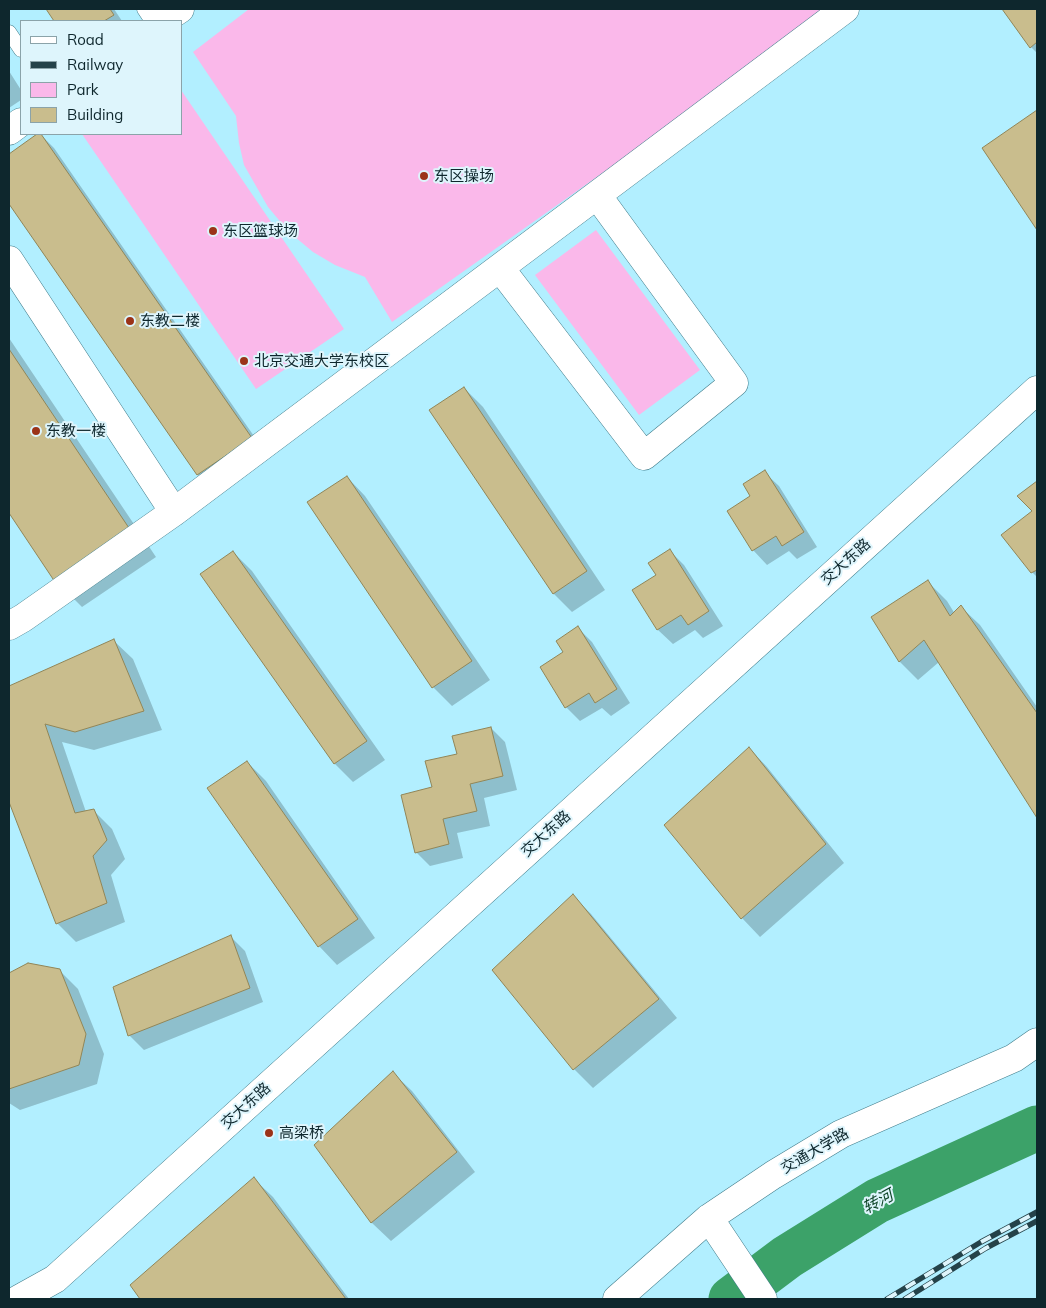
<!DOCTYPE html>
<meta charset="utf-8">
<style>
body{margin:0}
#map{position:relative;width:1046px;height:1308px;overflow:hidden;background:#b2efff;font-family:Mulish,sans-serif}
canvas{display:block}
.frame{position:absolute;inset:0;border:10px solid #0e272d;pointer-events:none}
.legend{position:absolute;left:20px;top:20px;width:162px;height:115px;box-sizing:border-box;background:#def5fc;border:1px solid #8ba3a9;margin:0;padding:6px 9px;list-style:none;font-size:15px;color:#0e272d}
.legend li{display:flex;align-items:center;gap:10px;height:25px}
.legend b{width:25px;border:1px solid #8ba3a9}
</style>
<div id="map">
<canvas width="1046" height="1308"></canvas>
<div class="frame"></div>
<ul class="legend">
<li><b style="height:6px;background:#fff"></b>Road</li>
<li><b style="height:6px;background:#244249"></b>Railway</li>
<li><b style="height:14px;background:#fab8ea"></b>Park</li>
<li><b style="height:14px;background:#c9bd8d"></b>Building</li>
</ul>
</div>
<script>
const g = document.querySelector('canvas').getContext('2d');
g.lineJoin = 'round';
function fill(path, color) { g.fillStyle = color; g.fill(path, 'evenodd'); }
const toPath = rows => new Path2D(rows.map(r => 'M' + r).join(''));
function strokePath(path, color, width, dash) { g.strokeStyle = color; g.lineWidth = width; g.lineCap = dash ? 'butt' : 'round'; g.setLineDash(dash || []); g.stroke(path); }
function drawText(font, color, halo, rows, align = 'center') {
  g.font = font + ' Mulish,"Noto Sans SC",sans-serif'; g.lineWidth = 4; g.setLineDash([]); g.textBaseline = 'middle'; g.strokeStyle = halo; g.fillStyle = color; for (const [text, x, y, turn = 0] of rows) {
    g.save(); g.translate(x, y); g.rotate((+turn || 0) * Math.PI / 180); g.textAlign = isNaN(turn) ? turn : align; if (halo) g.strokeText(text, 0, 0); g.fillText(text, 0, 0); g.restore();
  }
}
fill(toPath([
 [249,9,834,9,392,322,365,277,335,265,313,252,289,232,268,207,244,165,239,143,236,116,193,52],
 [181,90,344,329,256,389,82,134,181,134],
 [596,230,700,370,639,415,535,275]
]), '#fab8ea');
fill(toPath([
 [47,9,114,9,122,21,56,21],
 [1004,9,1037,9,1037,53,1031,47],
 [9,71,21,90,21,100,9,108],
 [1037,112,1037,227,984,148],
 [40,134,54,148,265,452,212,489,198,475,9,202,9,155],
 [9,338,156,557,82,607,56,581,9,511],
 [464,388,483,407,605,590,572,612,554,594],
 [764,472,779,486,817,547,797,559,789,551,767,565,753,550,728,511,752,496],
 [347,477,365,496,490,680,452,706,433,687],
 [1037,483,1037,577,1032,572,1034,511,1019,496],
 [670,551,684,565,723,626,703,638,695,630,673,644,658,630,634,590,658,575],
 [233,552,252,571,385,760,353,782,335,764,202,575],
 [928,582,947,601,955,614,961,607,980,625,1037,707,1037,816,939,662,918,680,899,661],
 [578,628,592,642,630,703,611,716,602,708,580,721,566,707,565,653],
 [114,641,133,659,162,730,94,750,62,742,86,812,93,810,112,829,125,859,111,875,125,922,76,942,57,923,9,798,9,687],
 [491,728,505,742,517,790,484,798,490,826,457,833,463,858,430,866,416,852,433,788,458,755],
 [749,748,767,767,844,863,760,937,742,918],
 [247,762,266,781,375,938,337,965,319,946],
 [573,896,591,914,677,1018,593,1088,574,1069,493,970],
 [231,937,245,951,263,1002,144,1050,129,1035],
 [28,964,59,970,78,989,104,1054,97,1084,20,1110,9,1103,9,975],
 [393,1073,412,1091,475,1172,391,1241,372,1223,315,1145],
 [254,1179,273,1197,349,1299,141,1299,131,1285]
]), '#0003');
strokePath(toPath([
 [731,1299,787,1257,877,1201,1037,1128]
]), '#3ca269', 45);
const building = toPath([
 [46,9,110,9,114,15,104,21,54,21,46,9],
 [1002,9,1037,9,1037,42,1030,48,1002,9],
 [1037,110,1037,230,982,148,1037,110],
 [37,134,41,134,252,438,197,475,9,204,9,154,37,134],
 [9,349,131,531,55,582,9,513,9,349],
 [464,387,587,571,553,594,429,410,464,387],
 [765,470,804,532,782,546,776,536,752,551,727,511,750,496,743,484,765,470],
 [347,476,472,661,432,688,307,502,347,476],
 [1037,481,1037,570,1031,573,1001,535,1032,511,1017,496,1037,481],
 [670,549,709,611,688,625,681,615,657,630,632,590,656,575,648,563,670,549],
 [233,551,367,741,334,764,200,574,233,551],
 [928,580,950,616,961,605,1037,713,1037,818,924,640,899,662,871,617,928,580],
 [578,626,617,689,595,703,589,693,565,708,540,667,563,652,556,641,578,626],
 [114,639,144,711,75,732,45,724,75,813,94,809,107,840,93,856,107,903,56,924,9,802,9,686,114,639],
 [491,727,503,776,470,784,477,811,443,819,449,844,415,853,401,795,432,787,425,761,457,754,452,736,491,727],
 [749,747,826,844,741,919,664,825,749,747],
 [247,761,358,919,318,947,207,788,247,761],
 [573,894,659,999,573,1070,492,970,573,894],
 [231,935,250,988,128,1036,113,987,231,935],
 [28,963,60,969,86,1034,79,1065,9,1089,9,973,28,963],
 [393,1071,457,1152,371,1223,314,1145,393,1071],
 [254,1177,346,1299,140,1299,130,1285,254,1177]
]);
fill(building, '#c9bd8d');
strokePath(building, '#918557', 1);
const lane = toPath([
 [144,9,152,21],
 [9,32,21,50]
]);
const street = toPath([
 [162,21,180,9],
 [9,131,21,122],
 [9,260,174,512],
 [500,268,644,456,734,383,597,195],
 [9,626,23,618,174,512,845,9],
 [709,1218,763,1299],
 [617,1299,709,1218,773,1175,841,1134,1014,1058,1037,1042]
]);
const secondary = toPath([
 [19,1299,55,1279,1037,390]
]);
strokePath(lane, '#417c8a', 15);
strokePath(street, '#417c8a', 29);
strokePath(secondary, '#417c8a', 29);
strokePath(lane, '#fff', 14);
strokePath(street, '#fff', 28);
strokePath(secondary, '#fff', 28);
const rail = toPath([
 [887,1299,981,1242,1037,1212],
 [905,1299,986,1248,1037,1221]
]);
strokePath(rail, '#244249', 5.5);
strokePath(rail, '#def5fc', 4, [11]);
for (const [x, y, r, color] of [
 [424,176,5,"#9b3318"],
 [213,231,5,"#9b3318"],
 [130,321,5,"#9b3318"],
 [244,361,5,"#9b3318"],
 [36,431,5,"#9b3318"],
 [269,1133,5,"#9b3318"]
]) { const dot = new Path2D(); dot.arc(x, y, r, 0, 2 * Math.PI); g.fillStyle = color; g.fill(dot); strokePath(dot, '#def5fc', 2); }
drawText('15px', '#0e272d', '#def5fc', [
 ["东区操场",434,176],
 ["东区篮球场",223,231],
 ["东教二楼",140,321],
 ["北京交通大学东校区",254,361],
 ["东教一楼",46,431],
 ["高梁桥",279,1133]
], 'left');
drawText('15px', '#0e272d', '#def5fc', [
 ["交大东路",846,562,-42],
 ["交大东路",546,834,-42],
 ["交大东路",246,1106,-42],
 ["交通大学路",815,1151,-30]
]);
drawText('italic 16px', '#0f4629', '#def5fc', [
 ["转河",878,1202,-28]
]);
</script>
